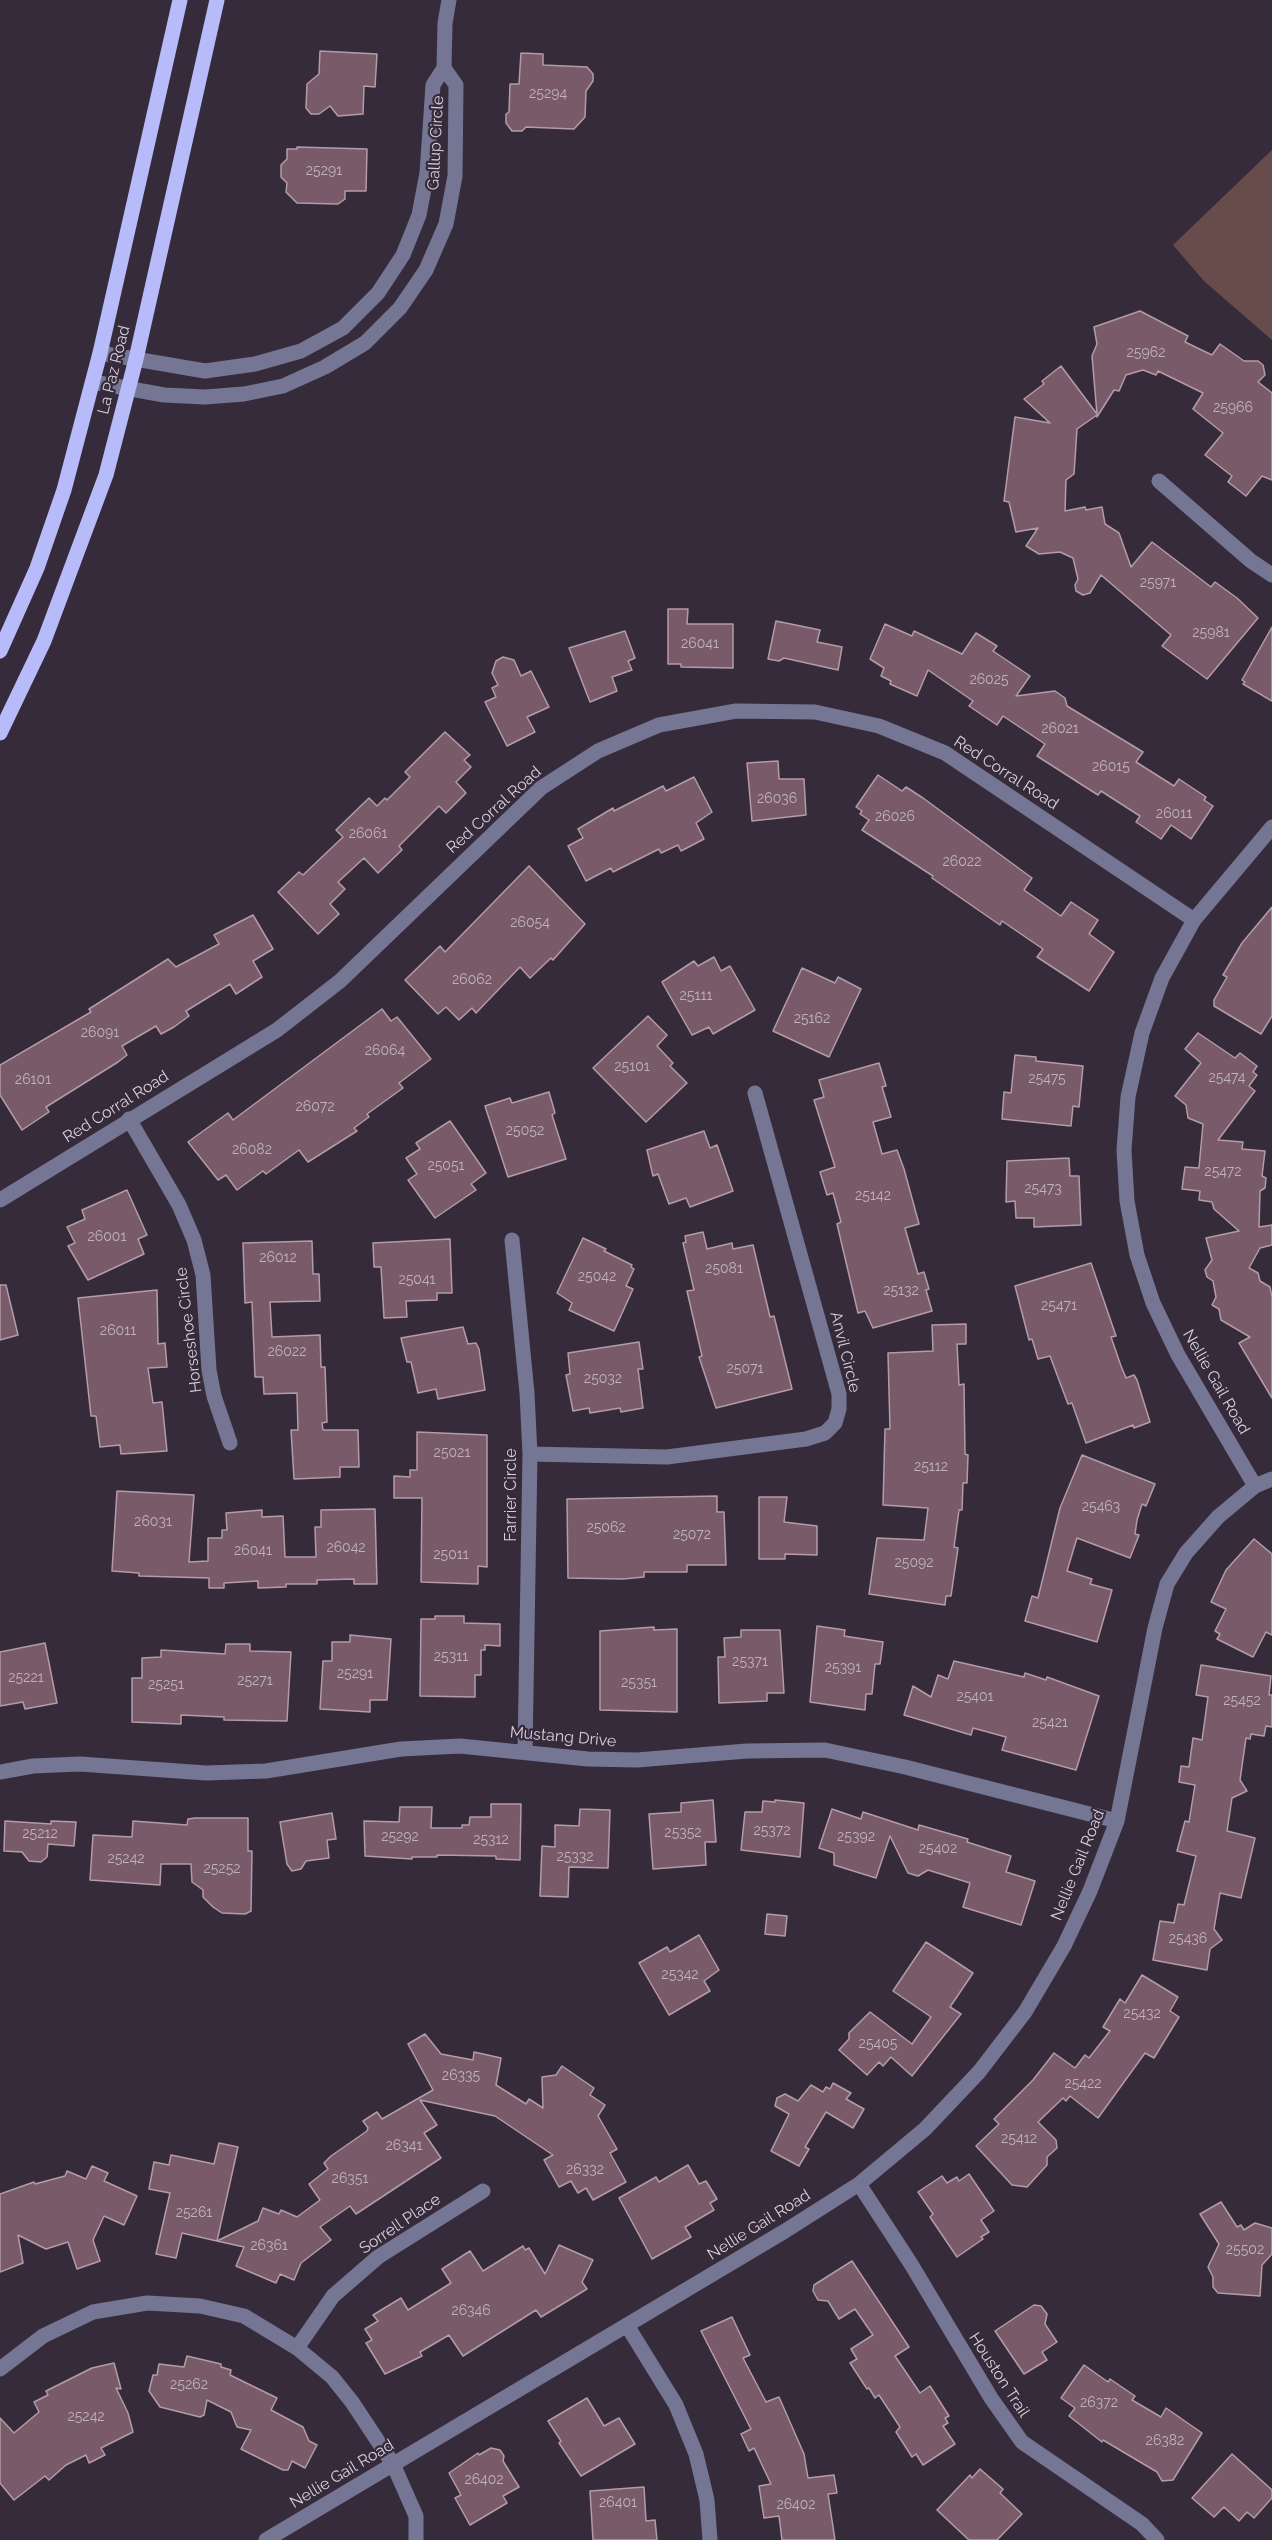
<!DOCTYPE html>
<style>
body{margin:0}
canvas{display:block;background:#362b3b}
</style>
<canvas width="1272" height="2540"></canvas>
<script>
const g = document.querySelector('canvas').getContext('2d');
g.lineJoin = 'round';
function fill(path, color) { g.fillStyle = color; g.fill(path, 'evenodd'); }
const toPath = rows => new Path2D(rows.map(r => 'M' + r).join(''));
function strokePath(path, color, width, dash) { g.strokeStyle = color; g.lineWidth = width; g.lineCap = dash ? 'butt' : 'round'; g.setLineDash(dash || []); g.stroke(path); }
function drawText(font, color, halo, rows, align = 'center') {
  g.font = font + ' Raleway,sans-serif'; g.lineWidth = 4.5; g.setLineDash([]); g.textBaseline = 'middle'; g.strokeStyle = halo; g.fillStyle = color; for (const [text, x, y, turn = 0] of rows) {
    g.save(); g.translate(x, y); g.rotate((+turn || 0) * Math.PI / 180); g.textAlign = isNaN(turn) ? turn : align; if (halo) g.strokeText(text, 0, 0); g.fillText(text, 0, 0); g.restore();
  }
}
fill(toPath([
 [1272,150,1272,340,1204,281,1173,245]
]), '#684c4b');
const building = toPath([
 [320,51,377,54,375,87,364,86,363,114,338,116,330,106,319,114,311,114,306,108,307,84,319,74,320,51],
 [521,53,543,54,543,65,587,67,593,74,593,81,586,91,585,117,574,129,526,127,522,131,512,131,506,123,506,114,509,112,510,84,519,84,521,53],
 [297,147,367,149,366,191,345,191,345,199,338,204,297,203,286,192,287,183,281,177,281,165,287,159,287,149,297,149,297,147],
 [1140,311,1188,336,1185,342,1212,355,1220,344,1244,361,1258,361,1263,365,1265,375,1258,382,1272,393,1272,480,1262,476,1246,496,1228,482,1232,476,1205,455,1223,433,1193,409,1203,393,1158,371,1156,375,1143,370,1126,375,1119,391,1114,390,1097,417,1097,415,1077,429,1074,474,1066,480,1065,511,1085,507,1086,510,1102,507,1105,524,1119,533,1131,567,1152,542,1211,587,1215,582,1237,598,1258,618,1207,679,1162,646,1171,635,1101,575,1090,593,1083,595,1076,591,1075,585,1078,579,1073,558,1060,552,1039,554,1026,546,1038,528,1016,532,1009,502,1004,501,1015,417,1050,423,1024,399,1044,384,1042,381,1061,366,1097,414,1092,356,1097,344,1094,327,1140,311],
 [668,609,688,609,687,624,733,624,733,668,681,667,681,664,668,664,668,609],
 [776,621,820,630,817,642,842,647,838,670,784,658,779,661,768,659,776,621],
 [885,624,912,636,914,631,962,654,976,633,997,646,993,651,1030,676,1016,696,1055,691,1065,698,1067,706,1143,752,1136,762,1174,786,1179,779,1206,797,1204,800,1213,806,1191,839,1171,825,1161,839,1136,822,1140,816,1101,791,1098,795,1037,756,1045,744,1003,716,997,725,969,706,973,701,928,670,917,696,890,684,891,681,881,676,884,668,870,659,885,624],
 [1272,627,1272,701,1243,684,1245,682,1242,680,1272,627],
 [625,631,635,658,628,661,632,670,612,677,617,691,590,702,569,648,625,631],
 [503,657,514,660,521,676,531,671,549,707,527,717,535,732,507,746,485,702,496,697,492,688,498,685,492,673,496,661,503,657],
 [445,732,470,755,464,760,471,767,456,782,466,793,446,813,439,806,399,846,402,850,378,873,364,858,338,882,345,889,330,904,339,914,318,934,278,892,299,872,303,875,343,837,336,830,369,798,377,806,385,798,387,800,410,777,405,772,445,732],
 [778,761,779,779,804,779,806,815,752,821,747,763,778,761],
 [878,775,902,791,906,787,923,798,1032,878,1024,890,1061,916,1071,902,1098,920,1089,934,1114,952,1089,991,1037,957,1043,949,1002,921,1000,925,932,878,933,876,862,830,869,820,860,814,862,811,856,807,878,775],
 [694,777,712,812,696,823,704,839,681,851,678,845,661,853,659,849,613,872,611,868,586,881,568,846,583,838,578,829,613,808,614,811,663,786,666,791,694,777],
 [529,866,585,924,553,960,551,958,530,978,520,967,476,1013,472,1008,459,1020,446,1007,438,1014,405,980,440,946,445,952,529,866],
 [1272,907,1272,1016,1261,1034,1214,1006,1214,1000,1227,977,1223,975,1242,943,1272,907],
 [253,915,273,949,253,961,262,977,236,994,230,984,186,1011,189,1016,174,1027,161,1034,156,1026,122,1046,127,1055,118,1062,46,1107,49,1112,22,1130,0,1095,0,1065,91,1012,89,1009,168,959,176,967,219,944,214,935,253,915],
 [714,957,721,971,730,966,755,1010,713,1034,709,1027,692,1035,662,982,694,961,698,966,714,957],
 [802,968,835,983,838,977,861,989,829,1057,773,1031,802,968],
 [382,1009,391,1021,397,1017,431,1059,399,1083,403,1088,367,1114,369,1117,354,1128,357,1131,308,1162,299,1150,266,1174,263,1171,237,1190,226,1175,218,1180,188,1142,228,1113,233,1120,382,1009],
 [648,1016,667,1035,657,1046,673,1063,670,1066,687,1083,646,1122,593,1068,648,1016],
 [1198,1033,1235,1058,1240,1053,1257,1066,1253,1072,1257,1075,1249,1086,1255,1091,1218,1140,1243,1142,1242,1149,1265,1151,1262,1176,1266,1178,1265,1188,1260,1191,1259,1227,1272,1225,1272,1245,1260,1248,1249,1268,1258,1273,1260,1281,1270,1287,1272,1297,1272,1398,1239,1343,1250,1337,1221,1320,1219,1309,1212,1305,1216,1297,1213,1281,1207,1277,1205,1270,1212,1260,1206,1238,1239,1231,1214,1209,1212,1202,1199,1200,1200,1191,1182,1189,1185,1167,1199,1168,1203,1124,1188,1118,1186,1105,1175,1096,1201,1063,1185,1049,1198,1033],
 [1015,1055,1036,1057,1036,1061,1083,1066,1079,1107,1073,1106,1071,1126,1002,1119,1004,1092,1011,1093,1015,1055],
 [879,1063,886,1086,882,1087,891,1117,873,1122,882,1154,897,1150,904,1169,919,1224,905,1228,918,1274,924,1272,929,1289,926,1290,932,1311,873,1328,865,1311,858,1313,837,1224,841,1222,833,1193,827,1195,820,1172,835,1167,814,1100,824,1097,819,1080,879,1063],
 [549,1092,555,1113,552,1115,566,1159,508,1177,485,1106,510,1098,512,1103,549,1092],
 [450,1121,486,1173,471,1184,476,1190,435,1218,408,1180,417,1174,406,1158,420,1149,416,1143,450,1121],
 [704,1131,710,1148,717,1145,733,1191,690,1207,686,1198,669,1204,658,1174,653,1176,647,1150,704,1131],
 [1069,1158,1070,1176,1079,1176,1081,1225,1034,1227,1034,1218,1016,1218,1015,1201,1006,1202,1007,1161,1069,1158],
 [127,1190,147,1235,138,1239,144,1254,88,1280,68,1246,75,1243,67,1227,85,1219,82,1210,127,1190],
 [703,1232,707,1249,732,1243,733,1249,753,1245,770,1317,774,1316,792,1389,716,1408,699,1357,702,1356,687,1291,694,1290,683,1243,686,1242,685,1236,703,1232],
 [583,1238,606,1249,604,1251,632,1265,631,1267,634,1269,626,1286,633,1289,614,1331,569,1310,572,1303,557,1293,583,1238],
 [450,1239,452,1293,437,1293,437,1300,406,1301,407,1317,384,1318,381,1267,374,1267,373,1243,450,1239],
 [312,1241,313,1274,319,1274,320,1301,270,1302,272,1337,320,1335,321,1367,325,1367,327,1422,322,1423,323,1430,358,1430,359,1467,340,1467,340,1477,294,1479,291,1430,298,1430,297,1393,264,1394,263,1377,255,1377,252,1302,245,1303,243,1243,312,1241],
 [1091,1263,1116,1336,1111,1337,1121,1366,1126,1378,1134,1375,1137,1380,1150,1422,1134,1428,1133,1425,1086,1443,1072,1403,1068,1404,1050,1356,1038,1359,1032,1339,1029,1340,1015,1286,1091,1263],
 [0,1285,6,1285,18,1335,0,1340,0,1285],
 [157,1290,158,1344,165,1343,167,1367,148,1368,153,1403,162,1402,167,1451,121,1454,120,1445,100,1447,96,1416,91,1416,78,1298,157,1290],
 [966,1324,966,1344,957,1344,959,1385,964,1384,965,1454,968,1455,967,1483,963,1483,962,1510,959,1510,954,1547,958,1548,951,1596,946,1596,945,1605,869,1594,877,1538,924,1540,928,1508,883,1505,885,1429,890,1429,888,1353,933,1351,932,1325,966,1324],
 [463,1327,468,1344,476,1343,479,1349,485,1390,438,1399,436,1389,418,1393,411,1362,407,1362,401,1338,463,1327],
 [639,1342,643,1369,638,1369,643,1408,621,1412,620,1408,590,1413,589,1408,573,1411,566,1375,570,1374,568,1353,639,1342],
 [417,1432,487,1435,487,1567,478,1566,478,1584,421,1582,422,1498,394,1498,394,1476,410,1477,410,1470,417,1470,417,1432],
 [1082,1455,1155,1484,1146,1506,1142,1504,1137,1520,1135,1534,1139,1535,1130,1558,1077,1538,1067,1571,1092,1579,1090,1584,1112,1590,1097,1642,1025,1621,1032,1596,1038,1598,1060,1508,1082,1455],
 [117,1491,194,1495,189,1562,208,1561,208,1538,222,1538,222,1530,227,1530,226,1513,262,1510,262,1517,283,1516,285,1557,316,1557,315,1527,321,1527,321,1510,375,1509,377,1584,354,1584,354,1579,317,1580,317,1584,286,1584,286,1587,258,1588,258,1581,224,1583,224,1588,209,1588,209,1578,139,1576,139,1573,112,1571,117,1491],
 [717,1496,717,1512,724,1512,726,1565,687,1565,687,1572,644,1572,644,1577,623,1579,568,1578,567,1499,717,1496],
 [759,1497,787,1497,784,1522,817,1526,817,1555,785,1554,785,1559,759,1559,759,1497],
 [1254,1539,1272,1554,1272,1635,1266,1632,1253,1657,1217,1639,1220,1634,1215,1631,1226,1609,1211,1602,1226,1570,1254,1539],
 [435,1616,464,1616,464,1623,500,1624,500,1646,485,1645,485,1650,481,1650,481,1675,475,1675,475,1697,420,1696,421,1619,435,1619,435,1616],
 [817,1626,845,1630,844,1636,883,1642,880,1664,875,1664,872,1694,866,1694,865,1710,810,1702,817,1626],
 [654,1627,654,1630,677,1629,677,1712,600,1710,600,1631,654,1627],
 [741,1630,780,1630,784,1693,767,1693,767,1701,719,1703,718,1657,725,1657,724,1638,741,1637,741,1630],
 [350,1635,391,1639,387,1700,370,1700,370,1712,320,1709,323,1661,332,1661,332,1642,350,1642,350,1635],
 [45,1643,57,1703,25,1709,23,1702,0,1706,0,1652,45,1643],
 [226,1644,250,1644,250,1651,291,1652,287,1721,224,1720,224,1717,181,1715,181,1724,132,1722,132,1678,142,1678,142,1658,161,1657,161,1650,225,1654,226,1644],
 [954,1661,1024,1677,1025,1673,1046,1680,1047,1677,1099,1696,1076,1770,1002,1750,1006,1737,973,1728,971,1735,904,1715,913,1686,931,1697,938,1675,948,1679,954,1661],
 [1201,1665,1271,1676,1269,1695,1272,1695,1272,1727,1266,1726,1264,1736,1251,1734,1250,1739,1246,1738,1240,1780,1247,1791,1232,1798,1227,1831,1255,1838,1241,1898,1220,1893,1214,1929,1222,1940,1210,1949,1207,1970,1153,1960,1160,1921,1174,1923,1178,1904,1184,1905,1196,1856,1177,1851,1185,1821,1189,1822,1195,1785,1179,1782,1181,1766,1189,1767,1193,1738,1202,1740,1208,1697,1196,1695,1201,1665],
 [713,1800,716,1842,705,1842,706,1865,653,1869,649,1814,681,1812,681,1803,713,1800],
 [775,1800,804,1803,800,1857,741,1850,745,1812,762,1812,763,1801,775,1802,775,1800],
 [491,1804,521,1804,520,1860,496,1859,496,1856,437,1855,437,1857,412,1857,412,1859,365,1856,364,1821,399,1822,400,1807,432,1807,431,1828,462,1828,462,1825,469,1825,470,1817,491,1817,491,1804],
 [580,1809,610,1810,608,1868,569,1867,568,1897,540,1896,542,1846,555,1847,555,1825,579,1826,580,1809],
 [832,1809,861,1819,863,1812,918,1830,919,1825,968,1839,967,1842,1011,1856,1006,1872,1035,1881,1021,1925,963,1907,970,1883,928,1870,918,1876,908,1873,890,1836,876,1878,834,1865,834,1853,819,1848,832,1809],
 [332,1813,336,1839,327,1840,329,1858,306,1861,301,1869,292,1871,287,1864,280,1822,332,1813],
 [195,1818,248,1818,248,1851,252,1851,251,1911,245,1914,222,1913,213,1907,203,1897,203,1890,192,1882,191,1864,161,1864,160,1885,90,1880,93,1835,132,1837,133,1821,187,1825,188,1819,195,1818],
 [5,1821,51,1824,51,1821,76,1822,74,1846,48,1844,47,1857,41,1862,29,1861,22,1852,4,1851,5,1821],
 [767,1914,787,1916,785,1936,765,1934,767,1914],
 [699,1935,719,1970,704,1981,710,1991,669,2015,639,1963,667,1947,670,1952,699,1935],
 [926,1942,973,1973,950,2007,961,2014,912,2076,891,2057,883,2066,879,2062,867,2075,839,2050,849,2039,849,2033,870,2012,912,2044,931,2017,893,1991,926,1942],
 [1142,1975,1178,1997,1170,2011,1179,2017,1154,2058,1145,2053,1098,2118,1070,2096,1066,2101,1063,2098,1038,2122,1056,2140,1057,2148,1047,2157,1047,2165,1027,2187,1012,2185,976,2146,999,2124,994,2119,1033,2080,1054,2053,1075,2068,1085,2055,1089,2058,1110,2031,1103,2027,1120,1999,1125,2003,1142,1975],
 [425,2034,441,2054,473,2060,474,2052,501,2058,496,2085,526,2104,529,2099,543,2108,542,2077,556,2075,562,2066,594,2088,590,2095,605,2105,598,2116,617,2149,610,2153,626,2182,593,2200,586,2188,578,2193,571,2181,559,2187,544,2160,553,2155,495,2116,420,2100,437,2125,424,2133,441,2158,356,2214,350,2206,320,2227,331,2240,301,2263,294,2280,280,2274,276,2283,236,2266,244,2247,217,2241,258,2221,263,2208,279,2214,281,2210,297,2217,320,2200,309,2184,328,2169,324,2163,331,2156,367,2131,368,2128,363,2121,377,2112,382,2119,433,2090,408,2044,425,2034],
 [833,2083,851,2093,846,2099,864,2109,853,2128,826,2112,805,2147,809,2149,799,2166,771,2151,789,2114,775,2106,777,2098,785,2094,798,2101,811,2085,823,2092,826,2087,830,2089,833,2083],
 [219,2143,238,2147,217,2241,182,2233,176,2258,156,2254,170,2193,149,2189,154,2162,169,2165,171,2155,214,2164,219,2143],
 [688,2165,699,2184,706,2181,717,2199,710,2203,714,2210,685,2227,691,2237,652,2259,619,2198,656,2177,659,2182,688,2165],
 [92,2166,108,2173,104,2181,137,2196,124,2225,104,2216,93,2240,100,2261,77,2269,68,2242,46,2249,18,2235,23,2263,0,2272,0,2194,34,2182,35,2184,65,2176,67,2171,86,2179,92,2166],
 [969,2174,994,2211,981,2220,989,2232,981,2237,983,2239,957,2257,930,2217,933,2214,918,2192,942,2176,947,2183,957,2177,959,2181,969,2174],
 [1221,2202,1237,2227,1241,2225,1244,2230,1255,2223,1272,2228,1272,2254,1262,2265,1260,2296,1218,2293,1213,2287,1213,2277,1208,2267,1219,2244,1200,2214,1221,2202],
 [559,2245,593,2260,582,2282,587,2289,541,2317,536,2310,463,2356,449,2335,420,2352,422,2356,385,2374,366,2343,372,2340,365,2329,378,2321,373,2315,401,2298,408,2310,451,2283,442,2269,470,2251,483,2271,523,2246,525,2250,529,2248,545,2274,559,2245],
 [852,2261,909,2347,895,2356,920,2393,930,2386,949,2416,945,2418,948,2423,943,2426,955,2444,923,2465,916,2454,912,2457,896,2432,900,2427,879,2395,875,2398,869,2388,867,2389,850,2363,857,2359,851,2349,873,2335,855,2309,839,2319,828,2301,818,2300,813,2291,814,2285,852,2261],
 [1034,2305,1041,2306,1047,2314,1045,2324,1057,2342,1042,2352,1047,2360,1024,2374,995,2331,1034,2305],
 [732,2317,750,2355,743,2358,766,2402,779,2397,804,2454,808,2478,834,2475,837,2493,828,2494,835,2540,782,2540,779,2516,764,2518,759,2486,771,2484,754,2448,749,2451,741,2434,751,2429,701,2331,732,2317],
 [187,2356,221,2364,221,2367,231,2370,230,2375,277,2398,271,2410,303,2427,309,2441,317,2445,305,2468,292,2461,288,2470,283,2470,241,2449,251,2430,237,2427,231,2412,207,2400,204,2415,200,2417,160,2407,149,2391,153,2375,157,2375,159,2364,184,2367,187,2356],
 [114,2363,121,2389,116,2388,128,2413,133,2432,101,2448,105,2455,89,2463,86,2455,66,2465,49,2480,45,2476,14,2500,0,2483,0,2418,14,2433,39,2412,34,2402,48,2395,46,2391,92,2368,114,2363],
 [1084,2365,1108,2382,1110,2379,1135,2396,1132,2400,1161,2417,1166,2408,1202,2433,1173,2480,1162,2481,1157,2472,1103,2440,1102,2442,1069,2416,1075,2408,1061,2398,1084,2365],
 [587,2398,604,2426,619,2418,635,2444,581,2476,559,2443,561,2441,548,2421,587,2398],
 [491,2448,500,2450,504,2456,503,2461,519,2487,503,2496,507,2503,470,2525,455,2498,461,2495,449,2473,478,2453,479,2455,491,2448],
 [1232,2454,1272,2490,1272,2498,1254,2518,1247,2512,1239,2521,1224,2507,1214,2517,1192,2498,1232,2454],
 [980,2469,1003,2489,1000,2493,1022,2514,997,2540,969,2540,937,2510,970,2475,972,2478,980,2469],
 [644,2487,646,2521,655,2520,657,2540,593,2540,590,2491,644,2487]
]);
fill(building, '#785a68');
strokePath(building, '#b49ca7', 1.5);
strokePath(toPath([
 [100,353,205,371,255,364,301,351,343,328,378,293,403,255,419,215,427,173,433,85,444,68,445,23,449,0],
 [93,382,164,395,205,397,244,394,283,386,325,367,365,343,400,308,426,270,446,224,455,176,456,85,444,68],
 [1159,481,1251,561,1272,575],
 [129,1119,179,1205,194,1240,203,1275,209,1370,214,1396,230,1443],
 [0,1200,277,1030,340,981,541,788,598,751,659,725,736,711,815,712,879,726,945,753,1194,920],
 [512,1240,527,1393,530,1454,525,1751],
 [530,1454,667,1457,806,1439,825,1433,835,1423,839,1409,839,1394,755,1093],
 [1255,1486,1178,1355,1153,1303,1137,1255,1127,1201,1124,1150,1128,1097,1142,1033,1162,978,1194,920,1272,827],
 [0,1772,33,1766,80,1764,206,1773,266,1771,401,1749,460,1746,588,1759,637,1760,747,1751,825,1750,905,1767,1117,1821],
 [859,2184,911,2264,991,2398,1022,2442,1142,2524,1157,2540],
 [628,2327,676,2405,696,2454,707,2500,710,2540],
 [297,2348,333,2296,378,2257,483,2191],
 [0,2369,43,2336,93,2312,147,2303,200,2306,244,2316,297,2348,332,2377,352,2402,393,2464,416,2516,416,2540],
 [266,2540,785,2231,859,2184,925,2129,979,2072,1025,2012,1064,1946,1090,1891,1117,1821,1155,1628,1167,1584,1186,1553,1218,1517,1255,1486,1272,1479]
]), '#747694', 15);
strokePath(toPath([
 [0,651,37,568,64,490,100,353,180,0],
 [0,733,44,641,106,475,136,359,217,0]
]), '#b7bbf9', 15);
drawText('14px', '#bfb2be', null, [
 ["25294",548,94],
 ["25291",324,171],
 ["25962",1146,353],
 ["25966",1233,408],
 ["25971",1158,583],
 ["25981",1211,633],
 ["26041",700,644],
 ["26025",989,680],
 ["26021",1060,729],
 ["26015",1111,767],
 ["26036",777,799],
 ["26011",1174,814],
 ["26026",895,817],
 ["26061",368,834],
 ["26022",962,862],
 ["26054",530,923],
 ["26062",472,980],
 ["25111",696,996],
 ["25162",812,1019],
 ["26091",100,1033],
 ["26064",385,1051],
 ["25101",632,1067],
 ["25474",1227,1078],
 ["25475",1047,1079],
 ["26101",33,1080],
 ["26072",315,1107],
 ["25052",525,1131],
 ["26082",252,1150],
 ["25051",446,1166],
 ["25472",1223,1172],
 ["25473",1043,1189],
 ["25142",873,1196],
 ["26001",107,1237],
 ["26012",278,1258],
 ["25081",724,1269],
 ["25042",597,1277],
 ["25041",417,1280],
 ["25132",901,1291],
 ["25471",1059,1306],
 ["26011",118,1331],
 ["26022",287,1352],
 ["25071",745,1369],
 ["25032",603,1379],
 ["25021",452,1453],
 ["25112",931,1467],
 ["25463",1101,1507],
 ["26031",153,1522],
 ["25062",606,1528],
 ["25072",692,1535],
 ["26042",346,1548],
 ["26041",253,1551],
 ["25011",451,1555],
 ["25092",914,1563],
 ["25311",451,1657],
 ["25371",750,1662],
 ["25391",843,1668],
 ["25291",355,1674],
 ["25221",26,1678],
 ["25271",255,1681],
 ["25351",639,1683],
 ["25251",166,1685],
 ["25401",975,1697],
 ["25452",1242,1701],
 ["25421",1050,1723],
 ["25372",772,1831],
 ["25352",683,1833],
 ["25212",40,1834],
 ["25292",400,1837],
 ["25392",856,1837],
 ["25312",491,1840],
 ["25402",938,1849],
 ["25332",575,1857],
 ["25242",126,1859],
 ["25252",222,1869],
 ["25436",1188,1939],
 ["25342",680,1975],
 ["25432",1142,2014],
 ["25405",878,2044],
 ["26335",461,2076],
 ["25422",1083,2084],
 ["25412",1019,2139],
 ["26341",404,2146],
 ["26332",585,2170],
 ["26351",350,2179],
 ["25261",194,2213],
 ["26361",269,2246],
 ["25502",1245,2250],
 ["26346",471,2311],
 ["25262",189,2385],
 ["26372",1099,2403],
 ["25242",86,2417],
 ["26382",1165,2441],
 ["26402",484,2480],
 ["26401",618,2503],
 ["26402",796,2505]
]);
drawText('16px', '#d7d0da', '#362b3b', [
 ["Gallup Circle",436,143,-87],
 ["La Paz Road",114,370,-76],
 ["Red Corral Road",1006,773,33],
 ["Red Corral Road",494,810,-42],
 ["Red Corral Road",116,1107,-32],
 ["Horseshoe Circle",189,1330,-97],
 ["Anvil Circle",845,1352,76],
 ["Nellie Gail Road",1216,1382,60],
 ["Farrier Circle",511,1495,-90],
 ["Mustang Drive",563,1737,5],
 ["Nellie Gail Road",1078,1865,-68],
 ["Sorrell Place",400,2224,-34],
 ["Nellie Gail Road",759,2225,-32],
 ["Houston Trail",999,2375,57],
 ["Nellie Gail Road",342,2474,-31]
]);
</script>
